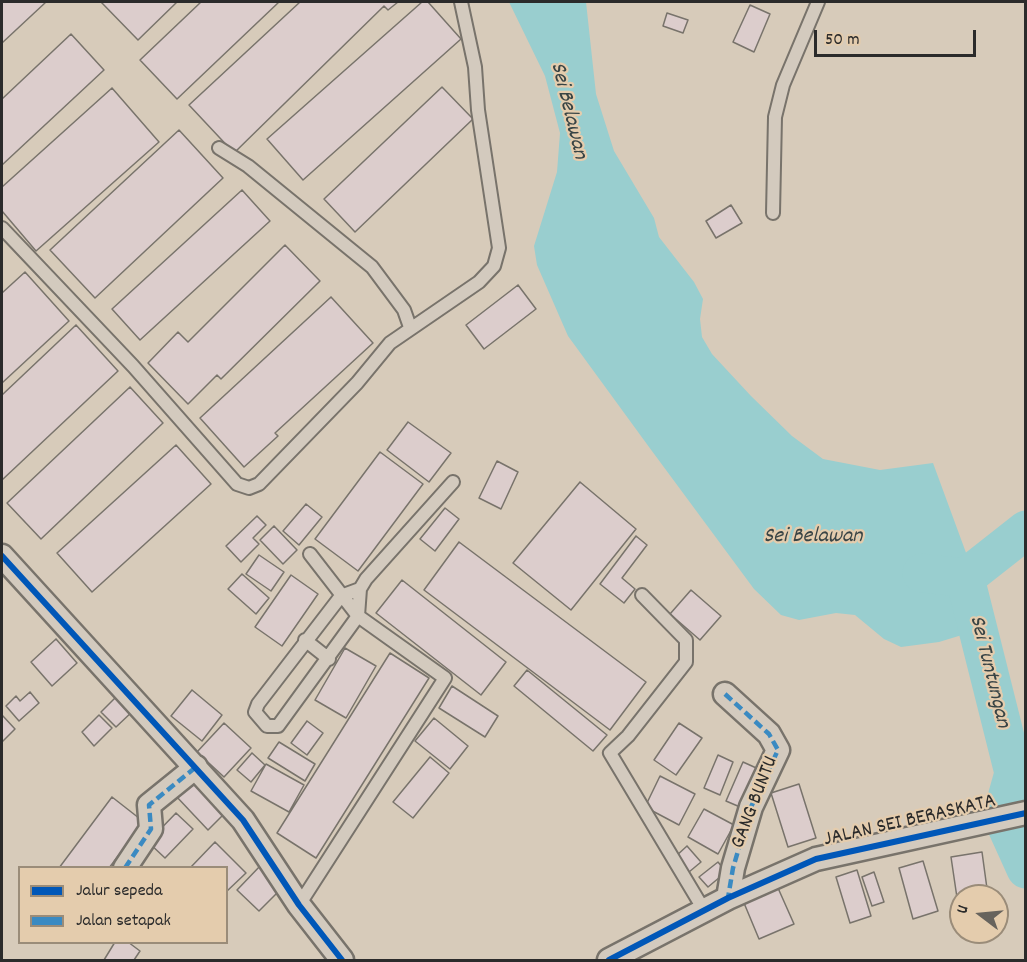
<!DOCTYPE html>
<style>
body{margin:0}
#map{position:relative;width:1027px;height:962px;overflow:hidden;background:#d7cbba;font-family:Dekko,sans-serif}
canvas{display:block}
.frame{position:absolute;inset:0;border:3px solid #2b2b2b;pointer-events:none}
.legend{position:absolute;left:18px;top:866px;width:210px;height:78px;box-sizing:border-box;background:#e4ccad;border:2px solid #9a8c79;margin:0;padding:8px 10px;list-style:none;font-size:18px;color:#2b2b2b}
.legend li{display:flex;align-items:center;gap:12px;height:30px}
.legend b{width:30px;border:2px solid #9a8c79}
.north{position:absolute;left:949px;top:884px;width:60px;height:60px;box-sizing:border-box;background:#e4ccad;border:2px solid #9a8c79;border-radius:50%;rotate:286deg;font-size:16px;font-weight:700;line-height:24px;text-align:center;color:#2b2b2b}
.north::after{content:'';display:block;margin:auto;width:21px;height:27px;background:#67635d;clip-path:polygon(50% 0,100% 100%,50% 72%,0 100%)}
.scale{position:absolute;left:814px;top:30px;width:162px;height:27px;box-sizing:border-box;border:3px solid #2b2b2b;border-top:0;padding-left:8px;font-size:18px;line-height:21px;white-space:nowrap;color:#2b2b2b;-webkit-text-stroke:4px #e4ccad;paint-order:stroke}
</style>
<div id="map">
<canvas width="1027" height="962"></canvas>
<div class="frame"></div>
<ul class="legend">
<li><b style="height:8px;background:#0057b8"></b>Jalur sepeda</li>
<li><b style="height:8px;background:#3a8ac2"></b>Jalan setapak</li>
</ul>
<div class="north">U</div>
<div class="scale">50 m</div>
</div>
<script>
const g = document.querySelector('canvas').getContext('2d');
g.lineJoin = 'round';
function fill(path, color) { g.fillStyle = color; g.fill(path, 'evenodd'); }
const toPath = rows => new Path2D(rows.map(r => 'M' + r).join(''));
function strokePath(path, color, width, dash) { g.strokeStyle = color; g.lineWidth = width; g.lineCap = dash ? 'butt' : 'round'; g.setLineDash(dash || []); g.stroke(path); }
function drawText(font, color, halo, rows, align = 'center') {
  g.font = font + ' Dekko,sans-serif'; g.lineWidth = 4.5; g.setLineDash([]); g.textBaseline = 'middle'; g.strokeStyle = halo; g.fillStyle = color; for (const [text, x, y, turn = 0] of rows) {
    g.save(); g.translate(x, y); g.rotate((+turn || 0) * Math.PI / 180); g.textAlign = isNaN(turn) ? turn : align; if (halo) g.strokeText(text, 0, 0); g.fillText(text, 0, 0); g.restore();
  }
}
fill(toPath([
 [509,2,586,2,596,94,614,151,654,218,659,237,694,282,703,299,700,319,702,337,712,354,751,396,792,436,823,459,880,470,933,463,990,618,975,631,939,642,901,647,884,639,855,615,836,613,799,620,781,615,754,589,649,447,568,336,537,265,534,246,557,172,560,133,545,76]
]), '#99cecf');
strokePath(toPath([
 [922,573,965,578,1026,530],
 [965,578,1014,773,1004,809,1007,827,1026,869]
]), '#99cecf', 39);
const building = toPath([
 [2,2,46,2,2,43,2,2],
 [101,2,177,2,138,40,101,2],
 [201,2,279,2,177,99,140,60,201,2],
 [300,2,398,2,388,10,384,6,234,153,189,105,300,2],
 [422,2,428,2,461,39,303,180,267,139,422,2],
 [750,5,770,14,754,52,733,42,750,5],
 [667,13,688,20,683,33,663,26,667,13],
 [71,34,104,70,2,165,2,99,71,34],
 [442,87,473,119,355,232,324,199,442,87],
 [112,88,159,142,36,251,2,211,2,187,112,88],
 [179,130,223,178,95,298,50,250,179,130],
 [242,190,270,221,140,340,112,309,242,190],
 [731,205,742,223,716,238,706,221,731,205],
 [285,245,320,281,221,379,217,375,188,404,148,363,178,332,188,342,285,245],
 [25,272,69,321,2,383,2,293,25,272],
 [518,285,536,309,484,349,466,325,518,285],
 [331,297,373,343,275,433,278,436,244,467,200,418,331,297],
 [76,325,118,371,2,480,2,395,76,325],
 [130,387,163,423,41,539,7,503,130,387],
 [408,422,451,453,429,482,387,450,408,422],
 [176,445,211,484,92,592,57,553,176,445],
 [380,452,423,484,358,571,315,539,380,452],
 [497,461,518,472,501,509,479,498,497,461],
 [580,482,636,529,571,610,513,563,580,482],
 [306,504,322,517,299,545,283,531,306,504],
 [445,508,459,519,435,551,420,539,445,508],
 [257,516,266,525,253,538,259,544,241,562,226,546,257,516],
 [274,526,297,550,283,564,260,540,274,526],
 [636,536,647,545,622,578,635,589,624,603,600,584,636,536],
 [459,542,646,682,610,730,424,590,459,542],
 [259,555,284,572,271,591,246,574,259,555],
 [242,574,269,598,256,614,228,589,242,574],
 [291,575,318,594,282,646,255,627,291,575],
 [402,580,506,662,481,695,376,613,402,580],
 [691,590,721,616,700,640,670,614,691,590],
 [56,639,77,663,52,686,31,662,56,639],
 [345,648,376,666,346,718,315,700,345,648],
 [390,653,429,678,316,858,277,833,390,653],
 [527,670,607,735,593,751,514,686,527,670],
 [452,686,498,716,485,737,439,708,452,686],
 [192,690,222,715,202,741,171,716,192,690],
 [30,692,39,703,19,721,6,706,16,696,20,701,30,692],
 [118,695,134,710,116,727,101,712,118,695],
 [2,715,15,729,2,742,2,715],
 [99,715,112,728,94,746,82,732,99,715],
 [434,718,468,746,450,769,415,741,434,718],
 [307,721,323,733,307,755,291,743,307,721],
 [224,723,251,748,224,777,197,752,224,723],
 [679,723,702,738,676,775,654,760,679,723],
 [279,742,315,764,305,781,268,758,279,742],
 [252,753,265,765,251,782,237,770,252,753],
 [718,755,733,762,720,795,704,788,718,755],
 [430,757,449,773,413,818,393,802,430,757],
 [743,762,763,771,747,810,726,801,743,762],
 [266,764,304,785,289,812,251,791,266,764],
 [660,776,695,794,679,825,645,807,660,776],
 [193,777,227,811,208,830,175,795,193,777],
 [799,784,816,838,788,847,771,793,799,784],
 [112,797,144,822,109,868,59,868,112,797],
 [704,809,734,825,718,854,688,837,704,809],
 [176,813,193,829,165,858,148,842,176,813],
 [215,842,246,873,226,892,226,868,190,868,215,842],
 [687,846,701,862,689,872,675,857,687,846],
 [982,852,988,896,961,896,960,918,951,857,982,852],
 [923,861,938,911,913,919,899,868,923,861],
 [718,862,726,872,708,887,699,877,718,862],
 [262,864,284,886,259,911,237,890,262,864],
 [857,870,871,916,850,923,836,877,857,870],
 [874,872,884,902,872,906,862,877,874,872],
 [778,888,794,924,759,939,744,903,778,888],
 [115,942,128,942,140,951,134,960,104,960,115,942]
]);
fill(building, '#dccdcc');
strokePath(building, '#78736b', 1.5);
const service = toPath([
 [219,148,248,166,372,267,404,310,410,327],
 [773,213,775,117,783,85,818,2],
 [2,228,133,366,237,484,249,488,259,484,357,383,390,343,479,282,494,266,499,248,478,110,475,67,461,2],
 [360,589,341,596,258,704,255,712,267,726,278,726,358,616,360,589,366,579,453,482],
 [642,595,686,640,686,662,628,736,610,753,704,910],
 [305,640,329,659],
 [299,905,445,678,358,616,310,554]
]);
const minor = toPath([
 [2,556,243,820,299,905,342,960],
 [725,694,769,734,778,750,751,807,733,868,728,898],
 [125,868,151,829,149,805,196,767],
 [609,960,728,898,816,859,1026,813]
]);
strokePath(service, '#78736b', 16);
strokePath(minor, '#78736b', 27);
strokePath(service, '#d3cabe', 12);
strokePath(minor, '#d3cabe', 22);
strokePath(toPath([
 [725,694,769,734,778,750,751,807,733,868,728,898],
 [125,868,151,829,149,805,196,767]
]), '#3a8ac2', 4.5, [9, 4.5]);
strokePath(toPath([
 [2,556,243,820,299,905,342,960],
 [609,960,728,898,816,859,1026,813]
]), '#0057b8', 6);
drawText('21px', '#2b2b2b', '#e4ccad', [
 ["GANG BUNTU",756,803,-69],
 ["JALAN SEI BERASKATA",910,822,-13]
]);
drawText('italic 22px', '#384445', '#e4ccad', [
 ["Sei Belawan",567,111,76],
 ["Sei Belawan",813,538],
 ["Sei Tuntungan",988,672,76]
]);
</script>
